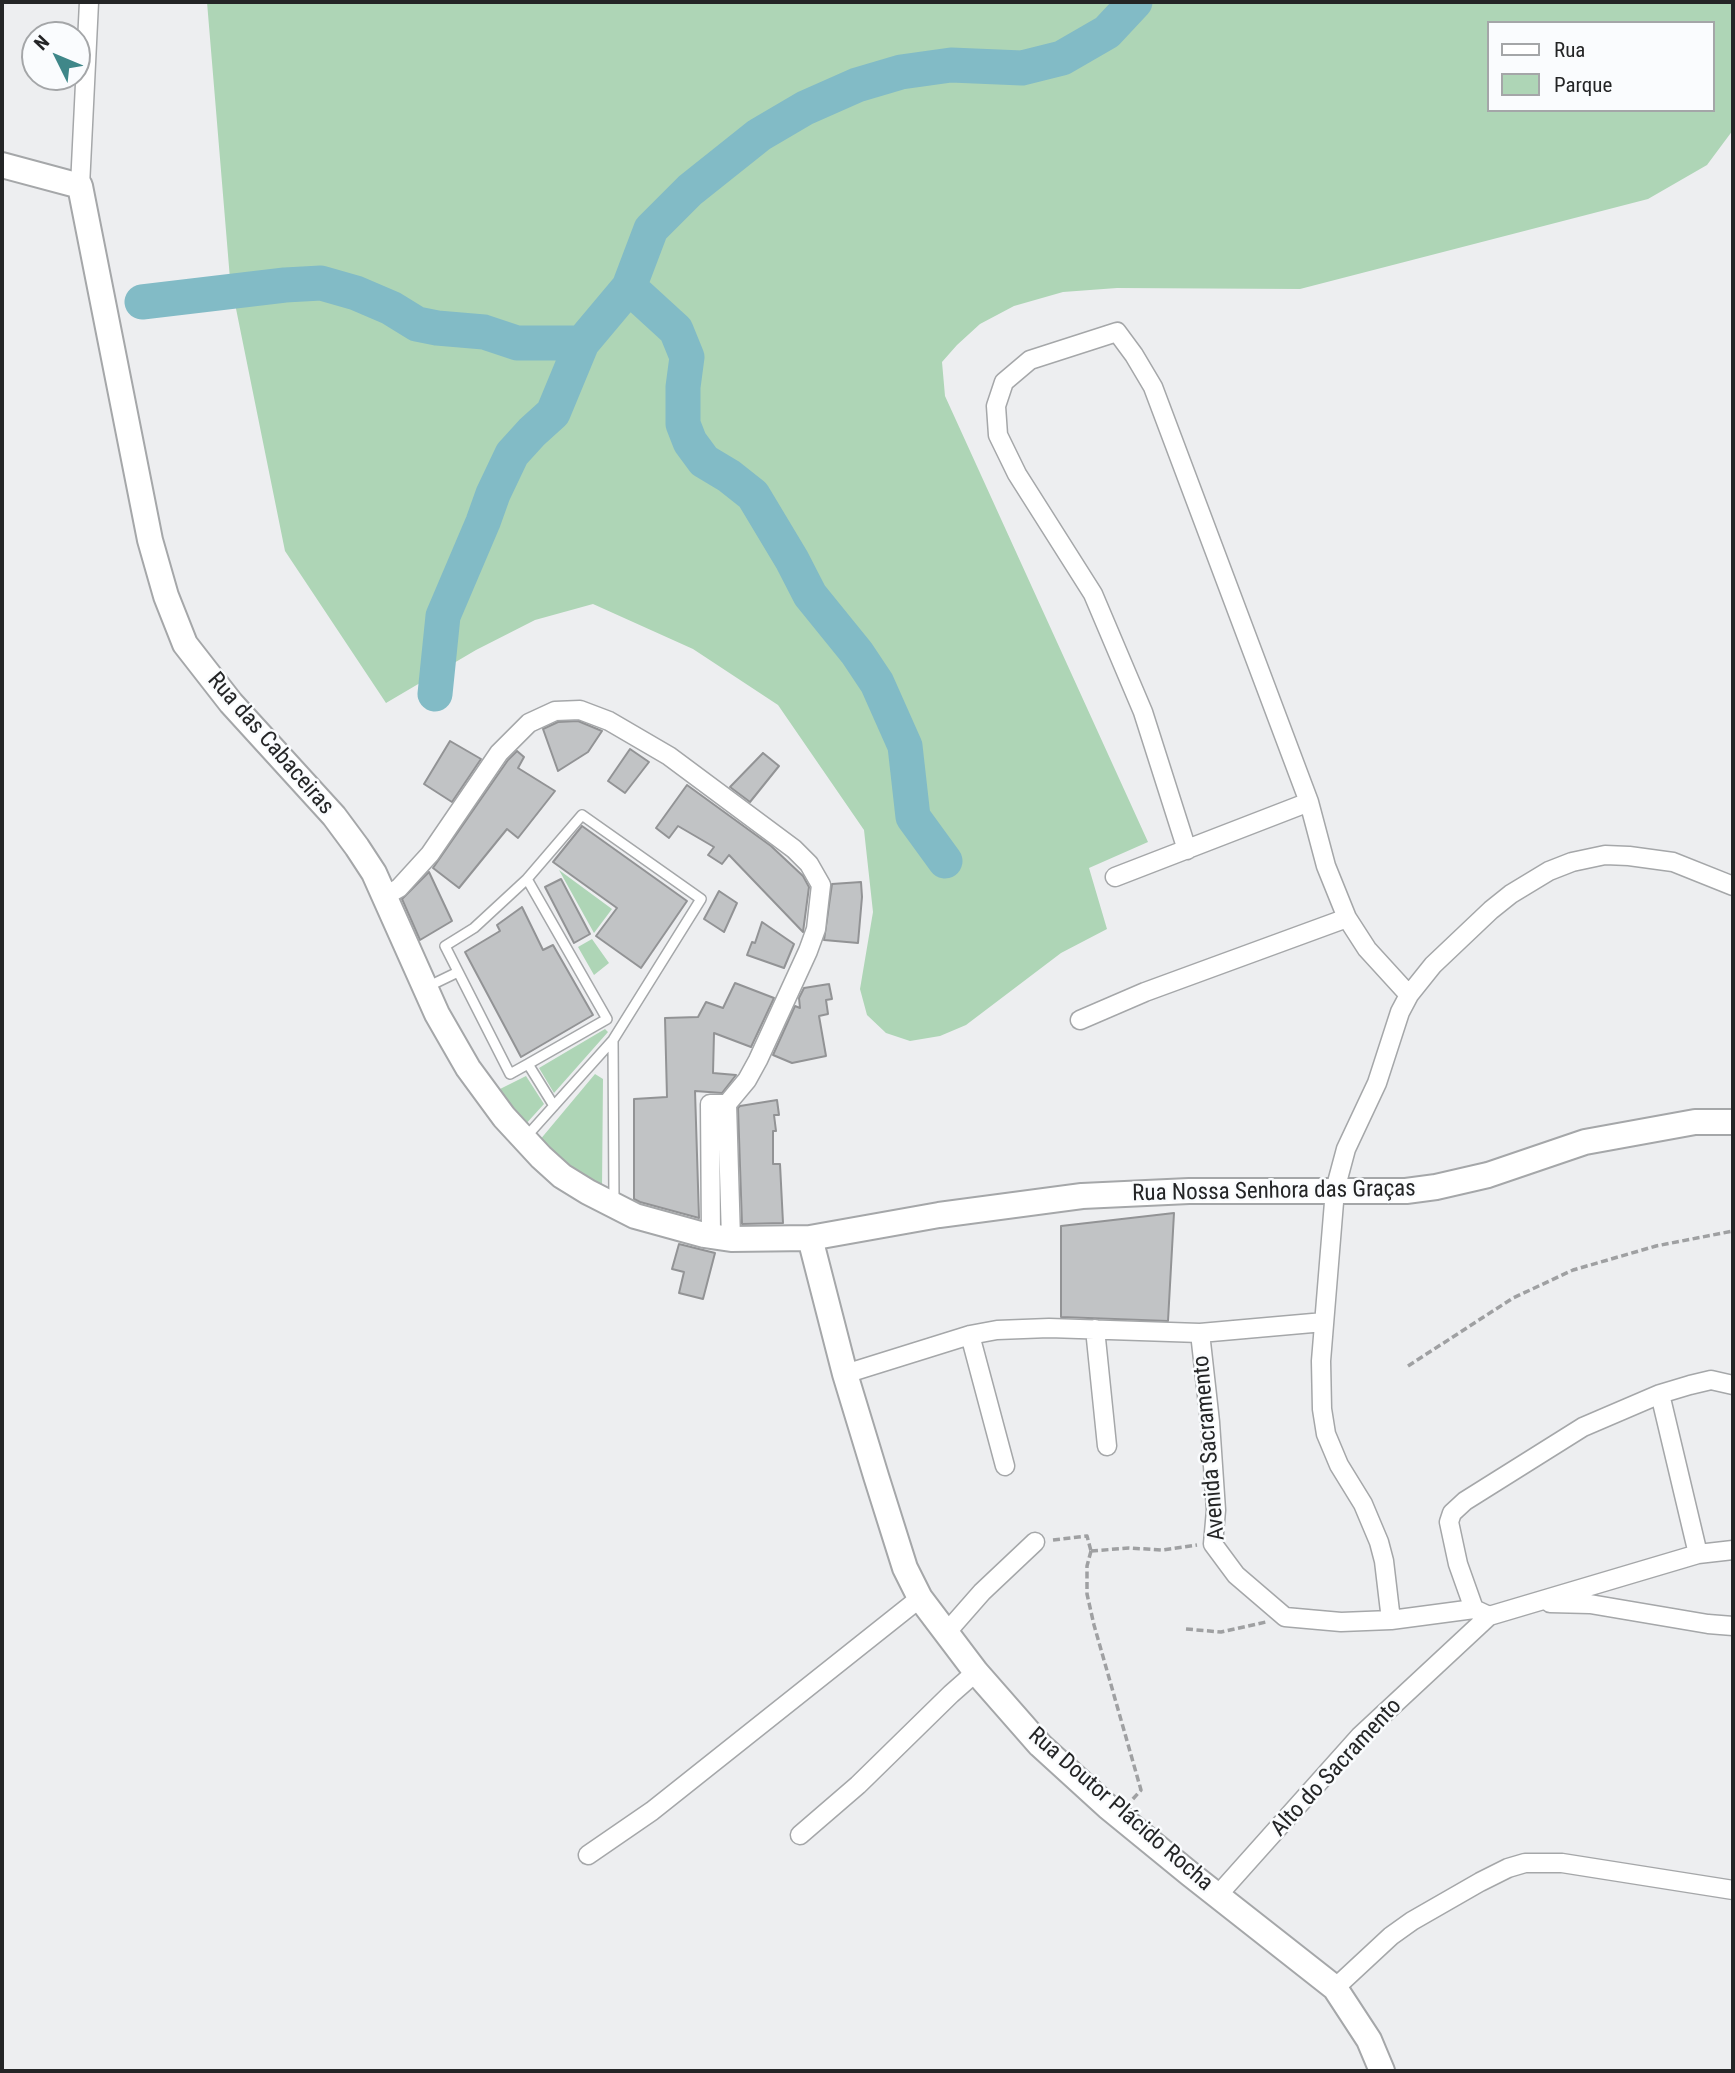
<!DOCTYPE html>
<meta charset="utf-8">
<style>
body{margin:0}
#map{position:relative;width:1735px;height:2073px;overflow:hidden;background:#edeef0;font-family:"Roboto Condensed",sans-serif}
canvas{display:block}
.frame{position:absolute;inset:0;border:4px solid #242526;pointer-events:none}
.legend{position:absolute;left:1487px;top:21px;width:228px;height:91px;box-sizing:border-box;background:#fafcfe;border:2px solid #a4a6a8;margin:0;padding:9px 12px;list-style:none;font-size:21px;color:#242526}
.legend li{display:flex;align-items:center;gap:14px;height:35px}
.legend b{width:35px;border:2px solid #a4a6a8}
.north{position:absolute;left:21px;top:21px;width:70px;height:70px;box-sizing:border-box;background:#fafcfe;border:2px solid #a4a6a8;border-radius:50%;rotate:313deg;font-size:19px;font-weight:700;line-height:28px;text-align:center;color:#242526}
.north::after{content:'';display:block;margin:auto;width:24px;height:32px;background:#3f8789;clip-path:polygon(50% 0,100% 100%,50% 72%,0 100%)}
</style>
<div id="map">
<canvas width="1735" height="2073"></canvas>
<div class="frame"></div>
<ul class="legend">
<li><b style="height:9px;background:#fff"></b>Rua</li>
<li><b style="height:19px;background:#aed5b6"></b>Parque</li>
</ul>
<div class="north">N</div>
</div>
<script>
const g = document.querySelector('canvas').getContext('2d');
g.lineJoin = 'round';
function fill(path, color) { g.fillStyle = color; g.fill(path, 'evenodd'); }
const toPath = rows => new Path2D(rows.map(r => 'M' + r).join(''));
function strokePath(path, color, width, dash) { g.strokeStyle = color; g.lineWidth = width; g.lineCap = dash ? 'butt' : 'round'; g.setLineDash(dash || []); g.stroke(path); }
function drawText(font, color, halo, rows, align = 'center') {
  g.font = font + ' "Roboto Condensed",sans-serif'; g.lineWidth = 5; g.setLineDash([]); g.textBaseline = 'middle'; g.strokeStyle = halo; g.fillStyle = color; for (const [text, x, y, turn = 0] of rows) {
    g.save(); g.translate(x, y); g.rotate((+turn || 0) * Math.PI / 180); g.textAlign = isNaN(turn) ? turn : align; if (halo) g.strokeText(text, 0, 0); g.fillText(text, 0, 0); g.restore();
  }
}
fill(toPath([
 [207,2,1733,2,1733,130,1707,165,1648,199,1300,289,1117,288,1063,292,1014,306,980,324,957,345,942,362,945,396,1148,842,1089,868,1107,929,1061,953,966,1025,940,1036,910,1041,886,1033,867,1015,860,989,873,912,864,830,778,705,693,649,593,604,535,620,476,650,386,703,285,551,230,279],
 [1488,23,1712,23,1712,110,1488,110],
 [559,870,612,909,594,933],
 [592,939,609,963,594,975,578,947],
 [605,1029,608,1032,554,1093,539,1068],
 [595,1074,603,1079,602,1188,576,1175,539,1141],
 [526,1076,544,1104,524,1126,498,1090]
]), '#aed5b6');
strokePath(toPath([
 [629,287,676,330,687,357,683,387,683,424,690,442,704,461,729,476,753,495,792,560,810,595,857,653,877,683,905,746,913,817,945,861],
 [142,302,285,285,321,283,356,293,391,308,417,324,437,328,484,332,517,343,582,343],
 [435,694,443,616,483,522,493,494,512,454,532,432,553,413,582,343,629,287,651,229,690,190,759,135,805,108,857,85,901,72,951,65,1022,68,1062,58,1107,32,1135,2]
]), '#82bbc6', 35);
const building = toPath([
 [578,721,602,731,588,752,558,771,543,729,558,722,578,721],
 [450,741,481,759,452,802,424,784,450,741],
 [630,749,649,762,625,793,608,781,630,749],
 [517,751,524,757,518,768,555,791,518,838,507,829,459,888,433,868,508,760,517,751],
 [763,753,779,766,750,802,730,787,763,753],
 [687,785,771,846,803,876,809,887,803,932,729,855,722,864,708,855,714,847,678,826,669,838,656,828,687,785],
 [582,826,687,901,641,968,596,936,617,908,553,862,582,826],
 [429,872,452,921,420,940,402,899,429,872],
 [561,879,590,934,574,943,545,887,561,879],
 [861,882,862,897,858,943,824,940,832,884,861,882],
 [719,891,737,903,724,932,704,919,719,891],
 [522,907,543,950,553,945,593,1015,521,1057,465,952,500,931,497,925,522,907],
 [762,922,794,944,784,968,747,955,752,942,755,943,762,922],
 [735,983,774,998,751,1047,714,1033,713,1073,736,1075,722,1093,695,1091,699,1218,640,1202,634,1199,634,1099,667,1097,665,1018,698,1017,706,1002,723,1008,735,983],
 [829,984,832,999,826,1000,828,1014,819,1016,826,1056,792,1063,773,1055,795,1006,800,1008,799,998,804,988,829,984],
 [777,1100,779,1115,774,1115,776,1131,773,1131,773,1164,780,1164,783,1223,742,1224,738,1108,740,1106,777,1100],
 [1174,1213,1168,1321,1061,1317,1061,1226,1174,1213],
 [679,1244,715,1253,703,1299,679,1293,684,1272,672,1269,679,1244]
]);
fill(building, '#c1c3c5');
strokePath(building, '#929395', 2);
const lane = toPath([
 [427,987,458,972],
 [613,1040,614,1201],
 [528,1064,510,1074,445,946,474,928,527,879,607,1019,528,1064,554,1106],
 [525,1138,613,1040,701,899,582,815,527,879]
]);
const street = toPath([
 [80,186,89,2],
 [1187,850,1143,712,1093,594,1017,474,998,435,996,406,1004,382,1030,360,1117,332,1134,355,1153,387,1309,802,1326,866,1347,918,1367,949,1409,995],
 [1115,877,1309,802],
 [385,896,399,888,430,854,499,753,529,723,555,711,580,710,609,721,669,756,794,849,809,864,821,885,816,929,808,951,758,1060,747,1080,727,1104],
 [1080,1020,1145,992,1347,918],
 [727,1104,731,1239],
 [711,1236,710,1104,727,1104],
 [1095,1329,1107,1446],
 [1200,1333,1210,1422,1216,1510,1213,1544,1236,1575,1285,1617,1341,1622,1391,1620,1474,1609,1489,1616,1698,1554,1733,1550],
 [970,1335,1005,1466],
 [845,1374,970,1335,997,1330,1049,1328,1200,1333,1324,1322],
 [1660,1394,1698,1554],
 [1550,1603,1590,1604,1708,1624,1733,1626],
 [1474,1609,1458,1564,1449,1522,1452,1513,1465,1501,1583,1427,1660,1394,1690,1385,1711,1380,1733,1385],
 [1391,1620,1384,1561,1379,1542,1363,1504,1339,1465,1326,1434,1322,1409,1321,1361,1335,1190,1346,1149,1377,1083,1400,1012,1409,995,1433,965,1491,910,1511,894,1549,871,1572,862,1605,855,1629,856,1673,862,1733,886],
 [946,1633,982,1592,1035,1542],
 [800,1835,858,1785,951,1694,976,1672],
 [588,1855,652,1811,920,1598],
 [1218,1895,1360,1736,1489,1616],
 [1335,1988,1391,1936,1412,1921,1480,1882,1508,1868,1525,1863,1562,1863,1733,1890]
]);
const secondary = toPath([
 [2,165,80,186,150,540,166,596,185,644,231,703,334,816,357,847,374,873,437,1014,468,1068,504,1117,541,1157,562,1176,588,1192,635,1216,704,1235,731,1239,810,1238,939,1215,1082,1196,1189,1191,1406,1191,1436,1187,1488,1175,1585,1142,1695,1122,1733,1122],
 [810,1238,845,1374,876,1476,905,1568,920,1598,976,1672,1040,1745,1108,1807,1190,1874,1335,1988,1369,2040,1382,2071]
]);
strokePath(lane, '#a5a7a9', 12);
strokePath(street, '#a5a7a9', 21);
strokePath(secondary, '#a5a7a9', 28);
strokePath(toPath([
 [1408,1366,1513,1298,1573,1270,1656,1246,1733,1231],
 [1053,1540,1087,1536,1091,1551],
 [1091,1551,1087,1566,1087,1594,1094,1625,1141,1790,1132,1800],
 [1091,1551,1129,1548,1162,1550,1197,1545],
 [1186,1629,1221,1632,1266,1622]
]), '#9fa0a2', 3.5, [7, 3.5]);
strokePath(lane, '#fff', 9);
strokePath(street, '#fff', 18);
strokePath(secondary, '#fff', 24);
drawText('23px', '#242526', '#fafcfe', [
 ["Rua das Cabaceiras",270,744,49],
 ["Rua Nossa Senhora das Graças",1274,1192,-1],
 ["Avenida Sacramento",1210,1448,-95],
 ["Alto do Sacramento",1337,1768,-47],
 ["Rua Doutor Plácido Rocha",1120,1810,41]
]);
</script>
